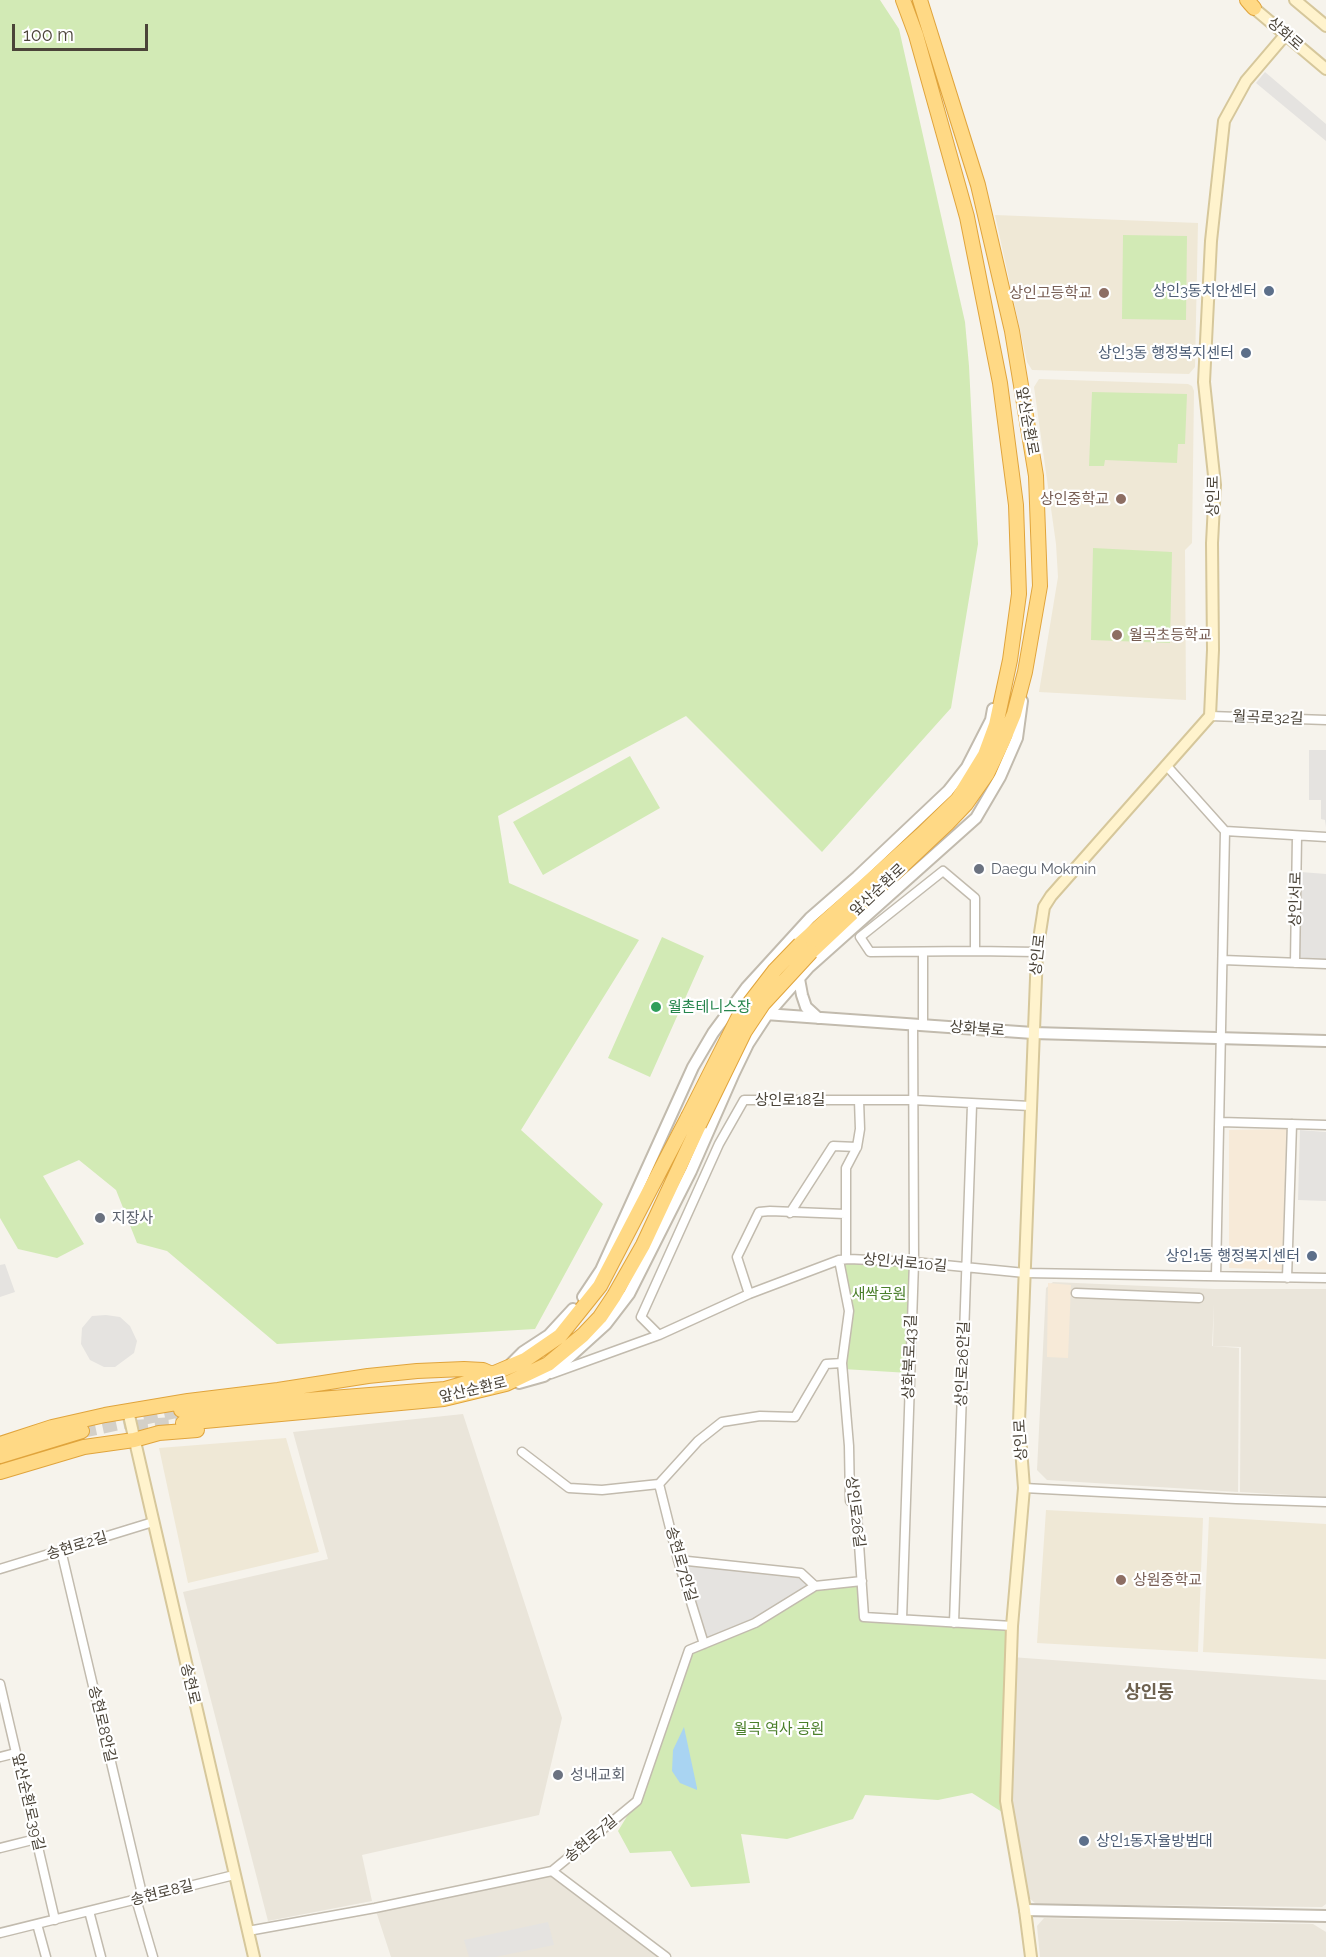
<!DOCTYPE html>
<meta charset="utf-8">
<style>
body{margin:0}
#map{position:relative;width:1326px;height:1957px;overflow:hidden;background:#f6f3ec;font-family:Raleway,sans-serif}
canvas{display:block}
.scale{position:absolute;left:12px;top:24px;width:136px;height:27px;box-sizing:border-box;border:3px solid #4b4439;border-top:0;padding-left:8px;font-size:18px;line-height:21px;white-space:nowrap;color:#4b4439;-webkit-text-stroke:4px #fff;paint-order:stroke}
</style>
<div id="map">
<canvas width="1326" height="1957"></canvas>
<div class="scale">100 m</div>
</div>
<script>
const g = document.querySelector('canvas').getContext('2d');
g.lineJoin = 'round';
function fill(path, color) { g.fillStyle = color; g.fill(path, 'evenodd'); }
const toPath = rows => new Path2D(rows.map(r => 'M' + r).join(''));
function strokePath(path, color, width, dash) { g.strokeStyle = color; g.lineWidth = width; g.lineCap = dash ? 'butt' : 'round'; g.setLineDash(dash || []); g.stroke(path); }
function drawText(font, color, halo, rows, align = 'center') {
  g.font = font + ' Raleway,"Noto Sans KR",sans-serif'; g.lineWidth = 4.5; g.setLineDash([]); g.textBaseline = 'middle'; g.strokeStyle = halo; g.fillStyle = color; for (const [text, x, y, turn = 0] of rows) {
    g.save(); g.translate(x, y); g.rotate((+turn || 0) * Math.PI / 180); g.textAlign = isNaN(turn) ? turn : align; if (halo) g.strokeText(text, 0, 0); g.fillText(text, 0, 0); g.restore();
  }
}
fill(toPath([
 [1053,1282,1215,1289,1326,1289,1326,1497,1240,1492,1241,1347,1213,1346,1214,1304,1212,1346,1239,1348,1238,1492,1047,1480,1037,1470,1046,1288],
 [463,1414,562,1718,539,1815,362,1855,372,1901,268,1921,183,1592,328,1559,293,1432],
 [1011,1657,1326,1680,1326,1904,1322,1907,1036,1904,1028,1897,1008,1817],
 [552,1871,666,1957,391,1957,375,1908],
 [1044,1918,1313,1924,1326,1932,1326,1957,1040,1957,1037,1926]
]), '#eae5da');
fill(toPath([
 [1287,1129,1282,1270,1229,1268,1229,1130],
 [1048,1283,1071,1285,1068,1358,1047,1357]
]), '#f7ead8');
fill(toPath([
 [995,215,1198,223,1195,367,1189,374,1032,370,1027,362],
 [1039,379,1188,384,1192,386,1194,391,1192,543,1185,550,1186,700,1039,692,1058,577,1056,544,1034,387],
 [286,1438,319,1552,188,1583,159,1448],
 [1046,1510,1203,1518,1198,1652,1037,1643],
 [1209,1517,1326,1524,1326,1659,1203,1652]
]), '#efe8d6');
fill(toPath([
 [0,0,880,0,899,29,965,322,969,366,978,544,951,708,822,852,686,716,498,816,509,883,639,940,521,1130,603,1204,535,1329,277,1344,167,1251,137,1243,116,1190,79,1160,43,1176,84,1244,57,1258,18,1249,0,1218],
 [1123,235,1187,236,1186,320,1122,319],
 [1092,392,1187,394,1185,444,1178,444,1177,463,1105,460,1104,466,1089,466],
 [1093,548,1172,552,1170,643,1091,640],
 [630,756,660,808,543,875,513,822],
 [662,937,704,956,650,1077,608,1058],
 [839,1260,914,1262,909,1373,843,1369,849,1311],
 [861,1581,864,1616,1012,1626,1002,1812,972,1793,938,1800,865,1795,853,1819,787,1839,741,1834,750,1883,691,1887,671,1851,630,1853,618,1831,637,1800,689,1650,815,1586]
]), '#d2eab5');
fill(toPath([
 [1265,72,1326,124,1326,141,1256,83],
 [1309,750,1326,750,1326,827,1325,820,1321,819,1321,800,1309,800],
 [1301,872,1326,874,1326,960,1299,958],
 [1300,1130,1326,1132,1326,1201,1298,1200],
 [5,1264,15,1292,0,1297,0,1265],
 [106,1315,120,1317,130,1326,137,1341,134,1353,115,1367,104,1367,90,1360,81,1344,82,1328,92,1316],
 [678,1560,801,1573,815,1586,755,1623,704,1644],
 [548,1922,554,1945,495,1957,469,1957,464,1940]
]), '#e5e3e0');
fill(toPath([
 [684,1727,697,1788,697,1790,680,1783,672,1771,673,1750]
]), '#a9d4f2');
strokePath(toPath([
 [134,1427,183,1423],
 [82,1431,181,1410]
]), '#d4d0c8', 14, [14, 7]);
const minor = toPath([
 [1210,716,1326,720],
 [1166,765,1225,831,1216,1276],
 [1225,831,1326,837],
 [975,951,870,952,860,937,943,871,975,898,975,951,1037,952],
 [1223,960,1326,964],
 [1295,963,1297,836],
 [923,1024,923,952],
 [1220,1122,1326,1125],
 [790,1213,833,1146,857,1147],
 [846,1259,846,1168,857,1147,860,1129,859,1100],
 [839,1260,849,1311,842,1363,849,1446,850,1501,856,1500,864,1617,1012,1626],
 [1287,1278,1292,1124],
 [1076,1293,1199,1298],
 [749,1294,737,1257,759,1212,770,1211,845,1214],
 [659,1335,641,1317,719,1144,744,1100,913,1100,1030,1106],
 [551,1374,659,1335,749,1294,839,1260,849,1259,914,1262,1025,1273,1326,1278],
 [522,1452,569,1488,602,1490,659,1484,698,1441,722,1422,760,1416,795,1417,826,1364,842,1363],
 [659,1484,678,1560,704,1644],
 [1024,1488,1236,1499,1326,1502],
 [61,1550,143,1898],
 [678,1560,801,1573,815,1586],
 [0,1569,153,1522],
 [902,1619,914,1262,913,1024],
 [954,1623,972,1105],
 [0,1684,55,1920],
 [0,1757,16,1753],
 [0,1848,36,1839],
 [552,1871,666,1957],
 [136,1899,153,1957],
 [89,1911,101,1957],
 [37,1924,46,1957],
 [248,1931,375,1908,552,1871,637,1801,689,1650,755,1623,815,1586,862,1581],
 [0,1933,234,1875]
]);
const tertiary = toPath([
 [799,979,802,995,806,1007,818,1018],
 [765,1014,1033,1033,1326,1041],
 [583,1297,601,1270,693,1067,713,1033,747,987,810,918,857,877,948,791,967,767,991,720,993,709],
 [511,1364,523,1352,549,1335,573,1309],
 [519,1383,544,1376,564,1362,606,1324,629,1294,691,1171,734,1073,748,1044,767,1015,809,967,976,818,1000,777,1017,738,1022,701],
 [1025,1910,1326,1916]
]);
const secondary = toPath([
 [1295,0,1326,26],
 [1249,4,1326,69],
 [128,1411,254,1957],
 [1031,1957,1025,1910,1006,1801,1012,1626,1024,1488,1019,1422,1037,952,1044,907,1051,896,1210,716,1213,650,1212,543,1215,485,1204,382,1211,241,1224,121,1246,81,1286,34]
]);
const trunk = toPath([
 [1247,0,1254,8],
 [800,944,922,834,958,799,985,755,996,725,1010,660,1019,594,1016,505,1000,383,967,217,916,35,903,0],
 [811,952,947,824,966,804,987,774,1002,743,1014,714,1025,672,1040,586,1036,476,1012,331,978,185,920,0],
 [181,1410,445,1389,480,1379,525,1360,560,1336,600,1286,688,1117],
 [183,1423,444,1399,506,1384,548,1364,583,1335,600,1317,614,1296,643,1245,699,1125],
 [0,1444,52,1427,105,1415,188,1401,278,1390,368,1376,417,1371,464,1369,483,1370,492,1374],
 [0,1456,82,1431],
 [0,1472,84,1447,134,1440,159,1433,197,1430]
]);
strokePath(minor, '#c2bbae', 11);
strokePath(tertiary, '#c2bbae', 14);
strokePath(secondary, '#d6c79b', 14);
strokePath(trunk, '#e0a43c', 16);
strokePath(minor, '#fff', 8);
strokePath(tertiary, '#fff', 10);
strokePath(secondary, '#fff3cd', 10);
strokePath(trunk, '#ffd985', 14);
const trunkBridge = toPath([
 [688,1117,738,1018,775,970,800,944],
 [699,1125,745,1031,763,1004,811,952]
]);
strokePath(trunkBridge, '#e0a43c', 16, []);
strokePath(trunkBridge, '#ffd985', 14);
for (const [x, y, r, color] of [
 [1269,291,6,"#5c6f8a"],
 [1104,293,6,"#8d6e63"],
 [1246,353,6,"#5c6f8a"],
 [1121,499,6,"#8d6e63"],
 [1117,635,6,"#8d6e63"],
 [979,869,6,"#6b7280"],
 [656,1007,6,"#2e9e5b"],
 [100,1218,6,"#6b7280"],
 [1312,1256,6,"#5c6f8a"],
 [1121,1580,6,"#8d6e63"],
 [558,1775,6,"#6b7280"],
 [1084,1841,6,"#5c6f8a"]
]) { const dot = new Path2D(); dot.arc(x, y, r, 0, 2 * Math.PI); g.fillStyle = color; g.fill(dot); strokePath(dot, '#fff', 2); }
drawText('15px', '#4b4439', '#fff', [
 ["상화로",1285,34,41],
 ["앞산순환로",1027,421,80],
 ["상인로",1213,496,-90],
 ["월곡로32길",1268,718,2],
 ["앞산순환로",878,890,-43],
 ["상인서로",1296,899,-89],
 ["상인로",1038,955,-84],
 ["상화북로",977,1029,4],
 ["상인로18길",790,1100],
 ["상인서로10길",905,1263,5],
 ["상화북로43길",910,1357,-88],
 ["상인로26안길",963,1364,-88],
 ["앞산순환로",473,1390,-13],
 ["상인로",1021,1440,-93],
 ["상인로26길",855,1512,83],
 ["송현로2길",77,1546,-17],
 ["송현로7안길",681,1564,74],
 ["송현로",190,1684,77],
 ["송현로8안길",102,1724,77],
 ["앞산순환로39길",28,1802,77],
 ["송현로7길",591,1839,-40],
 ["송현로8길",162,1893,-14]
]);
drawText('15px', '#4e5e75', '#fff', [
 ["상인3동치안센터",1257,291],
 ["상인3동 행정복지센터",1234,353],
 ["상인1동 행정복지센터",1300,1256],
 ["상인1동자율방범대",1096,1841,"left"]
], 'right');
drawText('15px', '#785e54', '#fff', [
 ["상인고등학교",1092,293],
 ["상인중학교",1109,499],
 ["월곡초등학교",1129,635,"left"],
 ["상원중학교",1133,1580,"left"]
], 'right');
drawText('15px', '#5b616d', '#fff', [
 ["Daegu Mokmin",991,869],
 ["지장사",112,1218],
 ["성내교회",570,1775]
], 'left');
drawText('15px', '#27864d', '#fff', [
 ["월촌테니스장",668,1007]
], 'left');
drawText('15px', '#4a7f2a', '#fff', [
 ["새싹공원",879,1294],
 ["월곡 역사 공원",779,1729]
]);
drawText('bold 18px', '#6e6250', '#fff', [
 ["상인동",1149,1693]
]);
</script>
